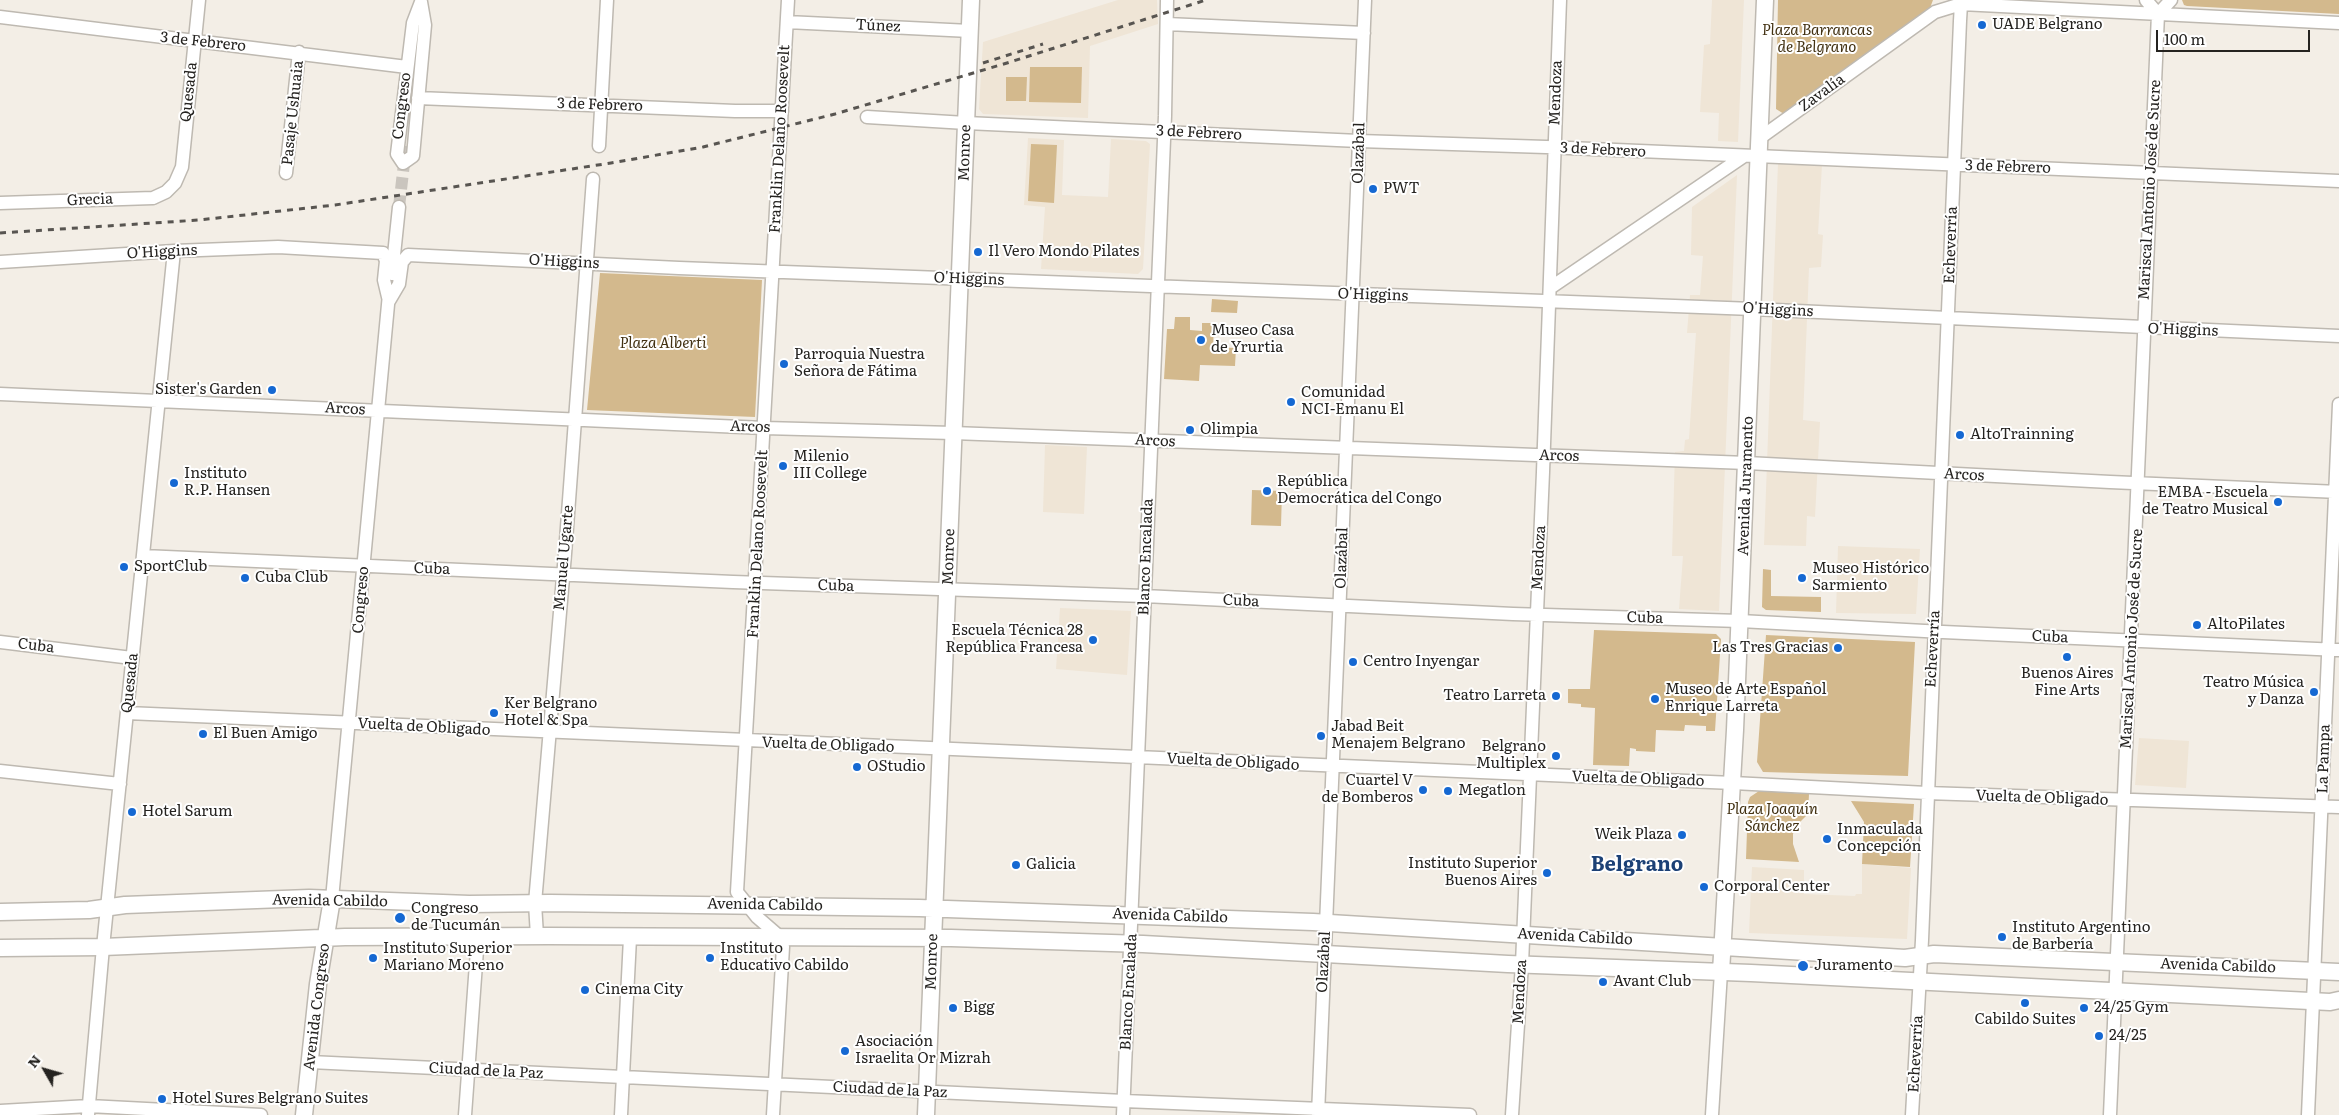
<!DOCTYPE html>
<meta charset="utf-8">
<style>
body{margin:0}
#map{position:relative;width:2339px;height:1115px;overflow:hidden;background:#f3eee6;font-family:Literata,serif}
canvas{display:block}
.north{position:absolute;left:20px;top:1045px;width:50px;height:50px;-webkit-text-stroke:4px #fff;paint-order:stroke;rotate:308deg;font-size:14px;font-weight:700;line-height:20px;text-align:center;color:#252320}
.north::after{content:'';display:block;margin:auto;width:18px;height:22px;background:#252320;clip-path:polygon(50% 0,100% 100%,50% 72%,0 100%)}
.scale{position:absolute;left:2156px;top:30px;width:154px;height:22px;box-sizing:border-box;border:2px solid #252320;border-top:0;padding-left:6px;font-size:15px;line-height:18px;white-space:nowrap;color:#252320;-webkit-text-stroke:4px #fff;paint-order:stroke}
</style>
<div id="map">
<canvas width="2339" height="1115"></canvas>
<div class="north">N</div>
<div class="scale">100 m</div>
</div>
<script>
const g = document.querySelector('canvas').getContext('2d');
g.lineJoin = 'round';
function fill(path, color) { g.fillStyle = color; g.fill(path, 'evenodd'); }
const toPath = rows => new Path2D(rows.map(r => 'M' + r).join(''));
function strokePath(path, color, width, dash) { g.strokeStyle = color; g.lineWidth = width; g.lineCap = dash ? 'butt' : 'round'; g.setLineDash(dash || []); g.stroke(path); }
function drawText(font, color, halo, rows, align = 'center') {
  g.font = font + ' Literata,serif'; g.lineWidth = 4; g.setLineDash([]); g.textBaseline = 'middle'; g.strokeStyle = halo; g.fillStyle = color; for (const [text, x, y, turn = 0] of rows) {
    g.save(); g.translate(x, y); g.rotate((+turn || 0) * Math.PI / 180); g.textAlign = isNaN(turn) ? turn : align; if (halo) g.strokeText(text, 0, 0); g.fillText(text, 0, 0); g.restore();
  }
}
fill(toPath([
 [1118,0,1157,0,1158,24,1090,46,1088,118,983,114,979,109,983,42],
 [1712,0,1744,0,1738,142,1718,141,1719,113,1700,112,1704,45,1710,44],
 [1028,138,1064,140,1062,195,1108,197,1111,139,1146,141,1150,144,1143,269,1138,274,1041,269,1045,207,1024,205],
 [1778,163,1822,165,1818,234,1823,235,1821,267,1809,268,1803,420,1820,422,1815,517,1807,516,1806,546,1764,545],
 [1737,175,1719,611,1679,609,1683,556,1672,556,1675,452,1684,451,1685,440,1689,439,1696,333,1687,333,1690,295,1700,295,1703,256,1691,255,1692,207],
 [1045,445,1087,447,1084,514,1043,512],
 [1838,546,1920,549,1916,614,1836,613],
 [1060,608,1131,611,1127,675,1056,669],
 [2139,738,2189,741,2186,788,2135,785],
 [1862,864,1911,868,1907,939,1749,933,1752,867,1804,870,1804,894,1855,896,1856,894,1862,894]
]), '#efe5d6');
fill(toPath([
 [1778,0,1933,0,1930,8,1784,114,1776,109],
 [2182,0,2339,0,2339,14,2187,6,2184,5],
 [1030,67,1082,67,1081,103,1029,102],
 [1006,77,1027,77,1026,101,1006,101],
 [1031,144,1057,145,1054,203,1028,201],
 [600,273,762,280,755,417,587,410],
 [1212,299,1238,301,1237,313,1211,312],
 [1175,317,1190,317,1190,330,1202,331,1202,323,1214,323,1213,347,1236,348,1235,366,1200,365,1199,381,1164,379,1167,329,1174,329],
 [1252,490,1282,491,1281,526,1251,525],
 [1763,569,1771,570,1771,596,1821,597,1821,612,1766,610,1762,607],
 [1594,630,1716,634,1721,639,1715,731,1706,731,1706,726,1685,725,1684,731,1656,730,1655,752,1636,751,1636,749,1630,748,1629,766,1593,765,1595,708,1581,707,1581,704,1568,703,1568,689,1590,689],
 [1766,635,1915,642,1908,776,1763,772,1757,762],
 [1759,791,1809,794,1808,814,1796,826,1793,834,1793,844,1799,862,1746,859,1748,802,1750,797],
 [1851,801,1914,804,1910,867,1862,864,1864,822]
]), '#d3b98d');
strokePath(toPath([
 [399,207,406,146]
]), '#cac5be', 12, [12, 6]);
const minor = toPath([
 [421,2,425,25,413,156,403,163,397,154,413,23,421,2],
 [2158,14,2171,0],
 [0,17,407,67],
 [787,22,970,31],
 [1167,24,1364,33],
 [418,98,735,111,782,111],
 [867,117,966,123,1359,141,1546,147,2339,181],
 [1760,138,1935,12,1961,4,2339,23],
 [599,146,607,0],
 [286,173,299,52],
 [0,203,153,198,166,192,175,183,182,167,199,0],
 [0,262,174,251,278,247,383,253,386,261,384,280,389,301],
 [392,274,399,207],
 [1550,288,1744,156],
 [389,301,399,284,402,262,408,255,679,268,1753,309,2339,336],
 [0,394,764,428,953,433,1747,463,2110,482,2339,492],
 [143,556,733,582,1144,596,1513,614,1740,621,1943,632,2339,650],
 [0,642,132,658],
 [127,713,1733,783,1927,793,2339,807],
 [0,771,120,784],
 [332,899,389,294],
 [537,936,535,903,565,554,593,179],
 [310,1062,1124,1101,1470,1115],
 [0,1111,89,1106,261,1115],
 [88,1115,103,947,174,251],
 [465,1115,478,936],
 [621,1115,630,938],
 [773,1115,783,947,780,937,757,917,737,892,788,0],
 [1123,1115,1165,116,1167,0],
 [1318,1115,1365,0],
 [1512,1115,1522,964,1543,472,1560,0],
 [1712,1115,1721,972],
 [1912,1115,1922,940,1960,21,1961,4,1965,0],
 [2110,1115,2158,14,2146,0],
 [2308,1115,2339,404]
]);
const major = toPath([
 [0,912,89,910,125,905,309,898,469,904,550,903,919,908,1313,922,1905,958,1934,954,2339,972],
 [0,948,103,947,345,937,548,936,951,938,1143,944,1508,964,1751,973,2330,1002,2339,1000],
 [1721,972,1735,730,1765,0],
 [304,1115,318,984,332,899],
 [926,1115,971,0]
]);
strokePath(minor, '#beb9b1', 15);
strokePath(major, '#beb9b1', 19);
strokePath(minor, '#fff', 12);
strokePath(major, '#fff', 16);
strokePath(toPath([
 [983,63,1043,44],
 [0,233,199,220,335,205,611,163,703,147,835,114,1007,63,1206,0]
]), '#585551', 3, [6, 6]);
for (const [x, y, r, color] of [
 [1982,25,5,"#1568d2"],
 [1373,189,5,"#1568d2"],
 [978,252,5,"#1568d2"],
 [1201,340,5,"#1568d2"],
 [784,364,5,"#1568d2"],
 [272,390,5,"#1568d2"],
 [1291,402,5,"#1568d2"],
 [1190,430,5,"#1568d2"],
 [1960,435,5,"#1568d2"],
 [783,466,5,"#1568d2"],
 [174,483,5,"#1568d2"],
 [1267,491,5,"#1568d2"],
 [2278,502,5,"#1568d2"],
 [124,567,5,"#1568d2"],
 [245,578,5,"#1568d2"],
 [1802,578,5,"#1568d2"],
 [2197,625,5,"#1568d2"],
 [1093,640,5,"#1568d2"],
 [1838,648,5,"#1568d2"],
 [2067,657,5,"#1568d2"],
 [1353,662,5,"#1568d2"],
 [2314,692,5,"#1568d2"],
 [1556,696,5,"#1568d2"],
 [1655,699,5,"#1568d2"],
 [494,713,5,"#1568d2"],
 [203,734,5,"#1568d2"],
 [1321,736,5,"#1568d2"],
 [1556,756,5,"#1568d2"],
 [857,767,5,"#1568d2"],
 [1423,790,5,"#1568d2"],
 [1448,791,5,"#1568d2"],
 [132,812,5,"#1568d2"],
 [1682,835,5,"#1568d2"],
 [1827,839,5,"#1568d2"],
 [1016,865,5,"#1568d2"],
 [1547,873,5,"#1568d2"],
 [1704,887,5,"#1568d2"],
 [400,918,6,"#1568d2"],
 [2002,937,5,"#1568d2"],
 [373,958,5,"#1568d2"],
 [710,958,5,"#1568d2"],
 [1803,966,6,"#1568d2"],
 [1603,982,5,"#1568d2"],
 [585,990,5,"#1568d2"],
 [2025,1003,5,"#1568d2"],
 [953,1008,5,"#1568d2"],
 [2084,1008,5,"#1568d2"],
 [2099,1036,5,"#1568d2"],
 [845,1051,5,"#1568d2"],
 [162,1099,5,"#1568d2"]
]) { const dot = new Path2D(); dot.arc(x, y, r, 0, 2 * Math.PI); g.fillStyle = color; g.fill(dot); strokePath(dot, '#fff', 2); }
drawText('15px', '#252320', '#fff', [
 ["UADE Belgrano",1992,25],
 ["PWT",1383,189],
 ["Il Vero Mondo Pilates",988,252],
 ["Museo Casa",1211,331],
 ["de Yrurtia",1211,348],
 ["Parroquia Nuestra",794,355],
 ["Señora de Fátima",794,372],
 ["Sister's Garden",262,390,"right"],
 ["Comunidad",1301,393],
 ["NCI-Emanu El",1301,410],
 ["Olimpia",1200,430],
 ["AltoTrainning",1970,435],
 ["Milenio",793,457],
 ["III College",793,474],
 ["Instituto",184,474],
 ["R.P. Hansen",184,491],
 ["República",1277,482],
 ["Democrática del Congo",1277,499],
 ["EMBA - Escuela",2268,493,"right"],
 ["de Teatro Musical",2268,510,"right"],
 ["SportClub",134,567],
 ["Museo Histórico",1812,569],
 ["Sarmiento",1812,586],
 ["Cuba Club",255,578],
 ["AltoPilates",2207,625],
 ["Escuela Técnica 28",1083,631,"right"],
 ["República Francesa",1083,648,"right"],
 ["Las Tres Gracias",1828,648,"right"],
 ["Centro Inyengar",1363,662],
 ["Buenos Aires",2067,674,"center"],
 ["Fine Arts",2067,691,"center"],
 ["Teatro Música",2304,683,"right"],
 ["y Danza",2304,700,"right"],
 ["Museo de Arte Español",1665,690],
 ["Enrique Larreta",1665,707],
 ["Teatro Larreta",1546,696,"right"],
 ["Ker Belgrano",504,704],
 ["Hotel & Spa",504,721],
 ["Jabad Beit",1331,727],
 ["Menajem Belgrano",1331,744],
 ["El Buen Amigo",213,734],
 ["Belgrano",1546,747,"right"],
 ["Multiplex",1546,764,"right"],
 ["OStudio",867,767],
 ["Cuartel V",1413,781,"right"],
 ["de Bomberos",1413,798,"right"],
 ["Megatlon",1458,791],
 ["Hotel Sarum",142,812],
 ["Inmaculada",1837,830],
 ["Concepción",1837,847],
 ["Weik Plaza",1672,835,"right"],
 ["Instituto Superior",1537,864,"right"],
 ["Buenos Aires",1537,881,"right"],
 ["Galicia",1026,865],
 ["Corporal Center",1714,887],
 ["Congreso",411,909],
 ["de Tucumán",411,926],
 ["Instituto Argentino",2012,928],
 ["de Barbería",2012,945],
 ["Instituto Superior",383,949],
 ["Mariano Moreno",383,966],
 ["Instituto",720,949],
 ["Educativo Cabildo",720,966],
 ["Juramento",1814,966],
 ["Avant Club",1613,982],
 ["Cinema City",595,990],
 ["Bigg",963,1008],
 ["24/25 Gym",2094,1008],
 ["Cabildo Suites",2025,1020,"center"],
 ["24/25",2109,1036],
 ["Asociación",855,1042],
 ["Israelita Or Mizrah",855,1059],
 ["Hotel Sures Belgrano Suites",172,1099]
], 'left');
drawText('15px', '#252320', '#fff', [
 ["Túnez",878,26,3],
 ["3 de Febrero",203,42,6],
 ["Quesada",189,92,-84],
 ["Mendoza",1556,93,-88],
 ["Zavalía",1822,93,-36],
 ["3 de Febrero",600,105,2],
 ["Congreso",402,106,-83],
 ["Pasaje Ushuaia",293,113,-84],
 ["3 de Febrero",1199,133,3],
 ["Franklin Delano Roosevelt",780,139,-87],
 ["3 de Febrero",1603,150,3],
 ["Monroe",965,153,-88],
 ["Olazábal",1359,153,-88],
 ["3 de Febrero",2008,167,2],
 ["Mariscal Antonio José de Sucre",2150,190,-87],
 ["Grecia",90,200,-2],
 ["Echeverría",1951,245,-88],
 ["O'Higgins",162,252,-3],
 ["O'Higgins",564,262,3],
 ["O'Higgins",969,279,2],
 ["O'Higgins",1373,295,2],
 ["O'Higgins",1778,310,3],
 ["O'Higgins",2183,330,2],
 ["Arcos",345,409,3],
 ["Arcos",750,427,2],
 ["Arcos",1155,441,3],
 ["Arcos",1559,456,2],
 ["Arcos",1964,475,3],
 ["Avenida Juramento",1746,486,-88],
 ["Franklin Delano Roosevelt",758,544,-87],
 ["Monroe",949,557,-88],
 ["Blanco Encalada",1146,557,-88],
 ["Manuel Ugarte",564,558,-85],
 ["Olazábal",1342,558,-88],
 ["Mendoza",1539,558,-87],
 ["Cuba",432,569,2],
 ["Cuba",836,586,2],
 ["Congreso",361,600,-85],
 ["Cuba",1241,601,3],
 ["Cuba",1645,618,2],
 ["Cuba",2050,637,3],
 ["Mariscal Antonio José de Sucre",2132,639,-87],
 ["Cuba",36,646,7],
 ["Echeverría",1933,649,-87],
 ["Quesada",130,683,-84],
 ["Vuelta de Obligado",424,727,3],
 ["Vuelta de Obligado",828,745,2],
 ["La Pampa",2324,759,-88],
 ["Vuelta de Obligado",1233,762,3],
 ["Vuelta de Obligado",1638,779,2],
 ["Vuelta de Obligado",2042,798,2],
 ["Avenida Cabildo",330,901,1],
 ["Avenida Cabildo",765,905,1],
 ["Avenida Cabildo",1170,916,2],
 ["Avenida Cabildo",1575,937,3],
 ["Monroe",932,962,-88],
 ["Olazábal",1324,962,-87],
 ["Avenida Cabildo",2218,966,2],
 ["Blanco Encalada",1129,992,-87],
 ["Mendoza",1520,992,-87],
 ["Avenida Congreso",317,1007,-83],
 ["Echeverría",1916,1054,-87],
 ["Ciudad de la Paz",486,1071,3],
 ["Ciudad de la Paz",890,1090,3]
]);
drawText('italic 15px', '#423112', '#fff', [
 ["Plaza Barrancas",1817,31],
 ["de Belgrano",1817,48],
 ["Plaza Alberti",663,344],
 ["Plaza Joaquín",1772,810],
 ["Sánchez",1772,827]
]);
drawText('bold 20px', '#1c4176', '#fff', [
 ["Belgrano",1637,865]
]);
</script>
